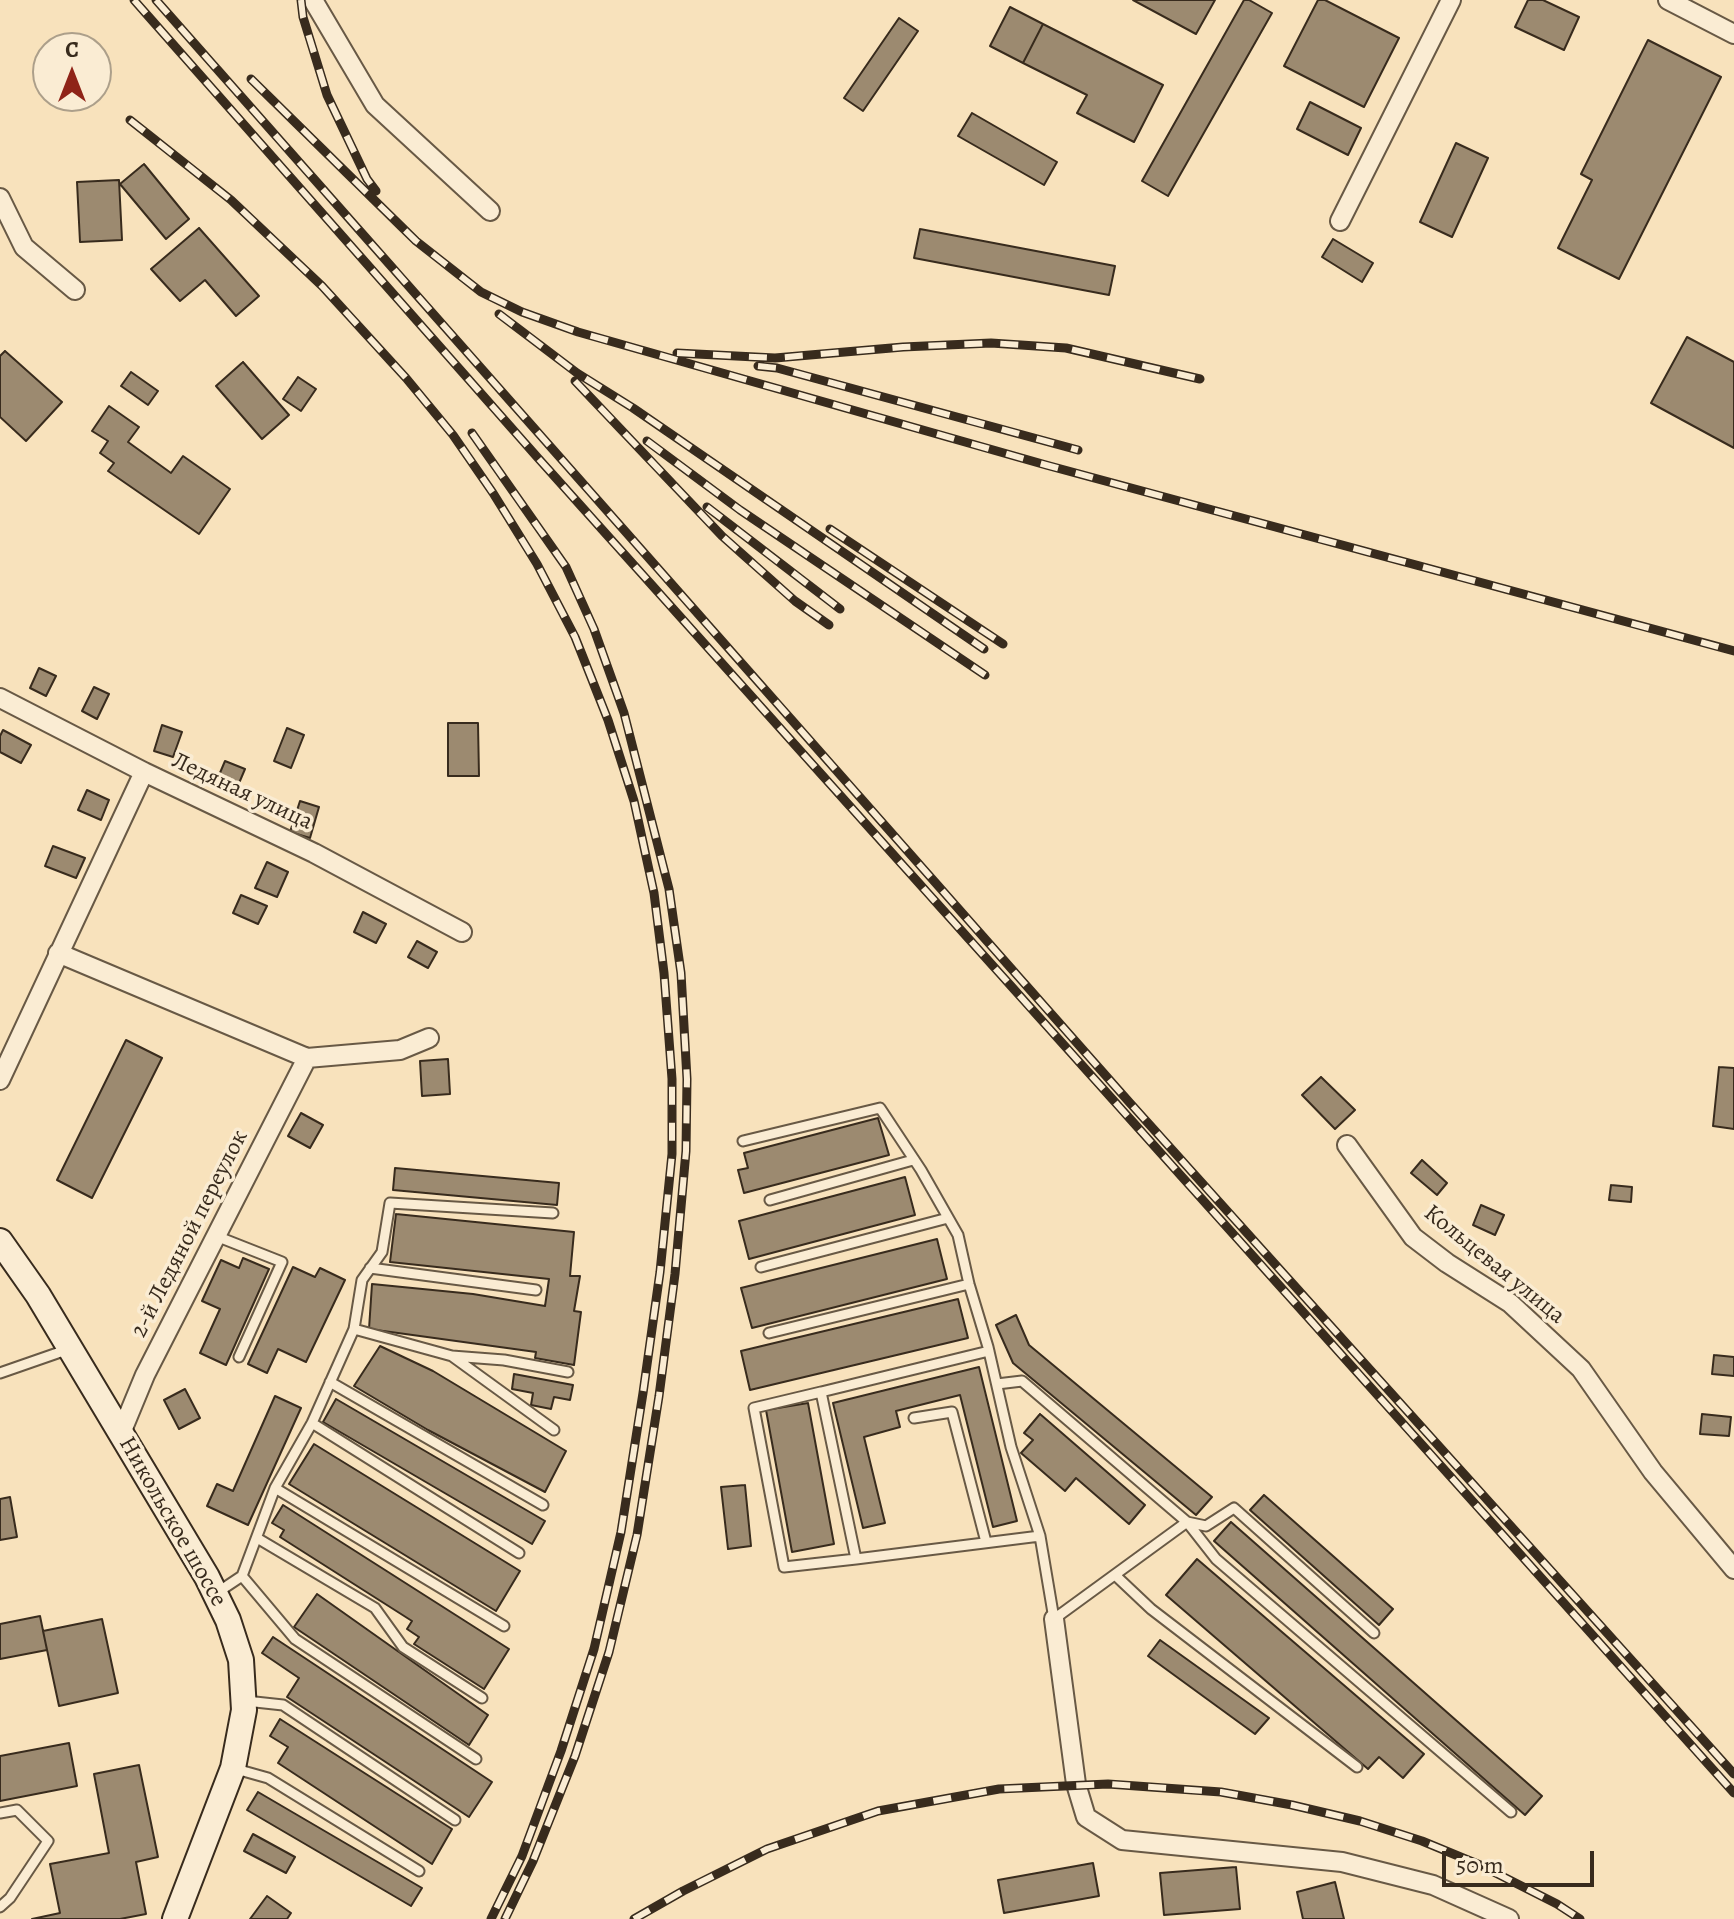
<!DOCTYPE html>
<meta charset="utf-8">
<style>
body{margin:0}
#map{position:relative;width:1734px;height:1919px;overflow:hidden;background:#f8e2bc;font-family:Alegreya,serif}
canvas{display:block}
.north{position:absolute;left:32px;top:32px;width:80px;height:80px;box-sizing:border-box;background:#faecd3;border:2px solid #ac9f8a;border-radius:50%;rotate:0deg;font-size:22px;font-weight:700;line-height:32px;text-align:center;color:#382b1d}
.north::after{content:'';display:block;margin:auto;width:28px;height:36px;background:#8f2418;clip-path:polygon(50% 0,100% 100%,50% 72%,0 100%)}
.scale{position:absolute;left:1442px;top:1851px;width:152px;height:36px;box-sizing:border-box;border:4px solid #382b1d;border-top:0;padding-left:10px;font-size:24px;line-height:28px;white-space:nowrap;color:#382b1d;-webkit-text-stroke:6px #faecd3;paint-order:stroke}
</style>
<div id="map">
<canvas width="1734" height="1919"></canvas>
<div class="north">С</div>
<div class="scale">50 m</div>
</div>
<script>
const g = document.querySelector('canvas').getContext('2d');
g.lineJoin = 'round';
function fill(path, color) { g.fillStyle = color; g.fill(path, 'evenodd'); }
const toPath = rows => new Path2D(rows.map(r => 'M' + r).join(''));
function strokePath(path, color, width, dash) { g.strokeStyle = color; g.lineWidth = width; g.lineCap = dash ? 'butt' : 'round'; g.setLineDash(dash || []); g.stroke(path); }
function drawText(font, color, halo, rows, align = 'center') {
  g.font = font + ' Alegreya,serif'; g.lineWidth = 7; g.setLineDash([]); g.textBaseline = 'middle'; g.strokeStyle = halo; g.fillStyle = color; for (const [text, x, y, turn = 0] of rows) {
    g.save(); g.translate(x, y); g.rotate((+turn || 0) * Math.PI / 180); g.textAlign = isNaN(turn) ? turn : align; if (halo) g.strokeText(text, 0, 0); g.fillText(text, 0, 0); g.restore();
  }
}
const building = toPath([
 [1133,0,1215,0,1196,34,1133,0],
 [1244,0,1249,0,1272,13,1168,196,1142,181,1244,0],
 [1318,0,1325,0,1399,38,1364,107,1284,66,1318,0],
 [1528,0,1543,0,1579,17,1564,50,1515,27,1528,0],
 [1010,7,1043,24,1023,63,990,46,1010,7],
 [899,18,918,31,863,111,844,98,899,18],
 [1043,24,1163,85,1134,142,1077,113,1087,95,1023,63,1043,24],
 [1648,40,1721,77,1619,279,1558,248,1592,180,1581,174,1648,40],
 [1310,102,1361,128,1348,155,1297,129,1310,102],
 [972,113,1057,162,1044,185,958,136,972,113],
 [1456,143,1488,158,1452,237,1420,222,1456,143],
 [144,164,189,219,166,239,120,184,144,164],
 [119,180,122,240,80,242,77,182,119,180],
 [199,228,259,296,236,316,205,280,180,301,151,269,199,228],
 [920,229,1115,266,1109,295,914,258,920,229],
 [1333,239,1373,263,1362,282,1322,257,1333,239],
 [1687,337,1734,362,1734,448,1651,403,1687,337],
 [5,351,62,402,26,441,0,417,0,356,5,351],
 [243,362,289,415,262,439,216,386,243,362],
 [131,372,158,391,148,405,121,386,131,372],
 [298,377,316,389,301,411,283,399,298,377],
 [109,406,139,427,128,442,171,473,183,456,230,489,199,534,108,471,114,463,100,453,108,441,92,431,109,406],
 [39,668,56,676,46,696,30,688,39,668],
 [94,687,109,694,97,719,82,711,94,687],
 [448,723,478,723,479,776,448,776,448,723],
 [162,725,182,732,173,757,154,751,162,725],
 [287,728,304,735,291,768,274,761,287,728],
 [3,730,31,745,21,763,0,752,0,736,3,730],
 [225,761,245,769,234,795,214,787,225,761],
 [87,790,109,800,101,820,78,810,87,790],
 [300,801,319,807,310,838,290,832,300,801],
 [53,846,85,858,76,878,45,866,53,846],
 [267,862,288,872,277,897,255,888,267,862],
 [241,895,267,906,258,924,233,913,241,895],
 [363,912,386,924,376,943,354,932,363,912],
 [417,941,437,952,428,968,408,957,417,941],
 [126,1040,162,1058,92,1198,57,1180,126,1040],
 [448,1059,450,1094,422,1096,420,1061,448,1059],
 [1719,1067,1734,1068,1734,1129,1713,1126,1719,1067],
 [1321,1077,1355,1110,1335,1129,1302,1095,1321,1077],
 [301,1113,323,1125,310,1148,288,1136,301,1113],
 [878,1118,889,1155,744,1193,738,1170,748,1168,744,1153,878,1118],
 [1422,1160,1447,1183,1437,1195,1411,1173,1422,1160],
 [395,1168,559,1183,557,1205,393,1190,395,1168],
 [905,1177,915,1215,749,1259,739,1221,905,1177],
 [1611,1185,1632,1187,1631,1202,1609,1200,1611,1185],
 [1481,1205,1504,1215,1495,1235,1473,1225,1481,1205],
 [396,1214,574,1232,570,1276,580,1276,574,1311,581,1312,574,1365,535,1358,536,1352,369,1329,372,1284,473,1294,545,1306,549,1279,390,1262,396,1214],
 [937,1239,947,1279,752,1328,741,1288,937,1239],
 [243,1258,269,1269,226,1365,200,1353,220,1309,202,1301,221,1260,239,1268,243,1258],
 [293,1267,315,1277,320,1268,345,1280,306,1362,278,1349,267,1373,248,1364,293,1267],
 [958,1299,968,1338,750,1390,741,1351,958,1299],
 [1016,1315,1029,1345,1212,1497,1196,1515,1013,1363,996,1325,1016,1315],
 [380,1346,433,1371,566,1451,545,1492,428,1430,354,1386,380,1346],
 [1714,1355,1734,1357,1734,1376,1712,1374,1714,1355],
 [979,1367,1017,1521,993,1527,960,1395,896,1411,900,1427,864,1437,885,1523,863,1528,833,1403,979,1367],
 [514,1374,573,1385,570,1400,554,1397,551,1409,531,1405,533,1393,512,1389,514,1374],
 [185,1389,200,1418,179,1429,164,1400,185,1389],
 [275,1396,301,1408,248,1525,207,1506,217,1484,233,1491,275,1396],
 [336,1399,545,1521,532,1544,323,1422,336,1399],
 [808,1403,834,1544,792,1552,766,1410,808,1403],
 [1040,1414,1145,1505,1129,1524,1076,1478,1065,1491,1021,1453,1033,1440,1024,1433,1040,1414],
 [1702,1414,1731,1417,1729,1436,1700,1434,1702,1414],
 [314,1444,520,1571,496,1611,289,1484,314,1444],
 [745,1485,751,1546,728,1549,721,1487,745,1485],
 [1264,1495,1393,1609,1379,1625,1250,1510,1264,1495],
 [10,1497,17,1537,0,1540,0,1499,10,1497],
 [283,1505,509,1649,484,1689,414,1644,419,1637,407,1629,412,1621,280,1537,284,1530,272,1523,283,1505],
 [1231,1522,1542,1796,1525,1815,1214,1541,1231,1522],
 [1197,1559,1424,1754,1403,1778,1379,1757,1368,1769,1166,1595,1197,1559],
 [317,1594,488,1715,469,1745,294,1627,317,1594],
 [40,1616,47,1650,0,1659,0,1624,40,1616],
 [102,1619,118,1693,59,1706,43,1631,102,1619],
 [273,1637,492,1782,469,1817,287,1697,299,1678,262,1653,273,1637],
 [1160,1640,1269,1718,1255,1734,1148,1656,1160,1640],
 [280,1719,452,1829,432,1864,278,1763,288,1747,270,1736,280,1719],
 [69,1743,77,1786,0,1801,0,1756,69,1743],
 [139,1765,158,1857,136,1862,146,1914,120,1919,32,1919,60,1913,50,1864,109,1853,94,1774,139,1765],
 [258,1792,422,1888,411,1906,247,1810,258,1792],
 [253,1834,295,1857,286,1873,244,1851,253,1834],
 [1093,1863,1099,1896,1004,1913,998,1880,1093,1863],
 [1236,1867,1240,1909,1164,1915,1160,1873,1236,1867],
 [1335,1882,1344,1919,1303,1919,1297,1892,1335,1882],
 [267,1896,291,1913,287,1919,250,1919,267,1896]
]);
fill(building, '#9c8a70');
strokePath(building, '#382b1d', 2);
const lane = toPath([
 [743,1141,880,1108,921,1170,958,1235,969,1284,988,1347,1011,1447,1040,1536,1054,1619,1187,1522,1022,1381,997,1384],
 [770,1200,913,1160],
 [216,1236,282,1262,239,1357],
 [761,1267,948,1218],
 [370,1268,536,1290],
 [354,1329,452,1356,554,1430],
 [769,1333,969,1284],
 [989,1351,821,1392,856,1559,1040,1536],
 [452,1356,504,1360,568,1372],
 [0,1373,69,1349],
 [330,1382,543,1505],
 [821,1392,754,1408,784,1567,856,1559],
 [914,1418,952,1412,986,1542],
 [312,1423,519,1553],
 [275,1488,504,1626],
 [1187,1522,1216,1559,1511,1812],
 [1187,1522,1206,1526,1234,1508,1374,1633],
 [257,1538,375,1608,403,1647,482,1698],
 [1115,1575,1151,1609,1357,1767],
 [242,1576,295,1639,476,1759],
 [218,1592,242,1576,275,1488,312,1423,354,1329,362,1280,382,1252,390,1203,553,1213],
 [246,1701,283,1705,455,1820],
 [236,1769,268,1778,419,1871],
 [0,1813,17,1810,48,1841,10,1898,0,1907]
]);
const street = toPath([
 [313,0,375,105,490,211],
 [1668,0,1734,34],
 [0,198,24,247,75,290],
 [1340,221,1451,0],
 [0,698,144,772,314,853,462,932],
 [58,953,307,1058,145,1375,121,1433],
 [307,1058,400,1050,429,1038],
 [0,1080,144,772],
 [1347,1145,1413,1237,1447,1263,1510,1303,1581,1369,1653,1472,1734,1569],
 [1054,1619,1076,1784,1086,1817,1122,1840,1342,1862,1433,1885,1509,1919]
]);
const secondary = toPath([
 [0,1241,38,1295,207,1577,228,1620,241,1660,244,1710,233,1768,175,1919]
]);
strokePath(lane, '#685945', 13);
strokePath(street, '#685945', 22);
strokePath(secondary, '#382b1d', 28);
strokePath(lane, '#faecd3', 9);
strokePath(street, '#faecd3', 18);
strokePath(secondary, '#faecd3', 24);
const rail = toPath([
 [134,0,538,458,1734,1793],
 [156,0,1130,1103,1734,1774],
 [301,0,303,17,327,95,367,179,376,191],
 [251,79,416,241,481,292,522,312,578,332,1046,465,1734,651],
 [130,120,231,200,322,286,406,378,453,435,493,493,537,564,575,637,608,720,634,801,654,893,664,973,672,1079,672,1154,660,1272,643,1393,621,1532,594,1649,561,1751,522,1856,491,1919],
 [499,314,577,373,633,408,984,649],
 [677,353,775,358,903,347,991,343,1066,348,1200,379],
 [758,366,777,368,1078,450],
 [575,381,722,536,795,601,829,625],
 [472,433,566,567,594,629,624,713,669,889,681,973,687,1079,686,1151,675,1274,659,1396,637,1535,609,1652,575,1756,533,1861,505,1919],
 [647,441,740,510,985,675],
 [707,507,840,609],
 [830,529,1003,644],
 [634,1919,683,1891,767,1849,878,1811,999,1789,1108,1784,1221,1792,1292,1805,1360,1821,1422,1841,1480,1865,1557,1904,1580,1919]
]);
strokePath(rail, '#382b1d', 9);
strokePath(rail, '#faecd3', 6, [18]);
drawText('24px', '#382b1d', '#faecd3', [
 ["Ледяная улица",242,792,25],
 ["2-й Ледяной переулок",190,1234,-63],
 ["Кольцевая улица",1494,1265,39],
 ["Никольское шоссе",172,1522,60]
]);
</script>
